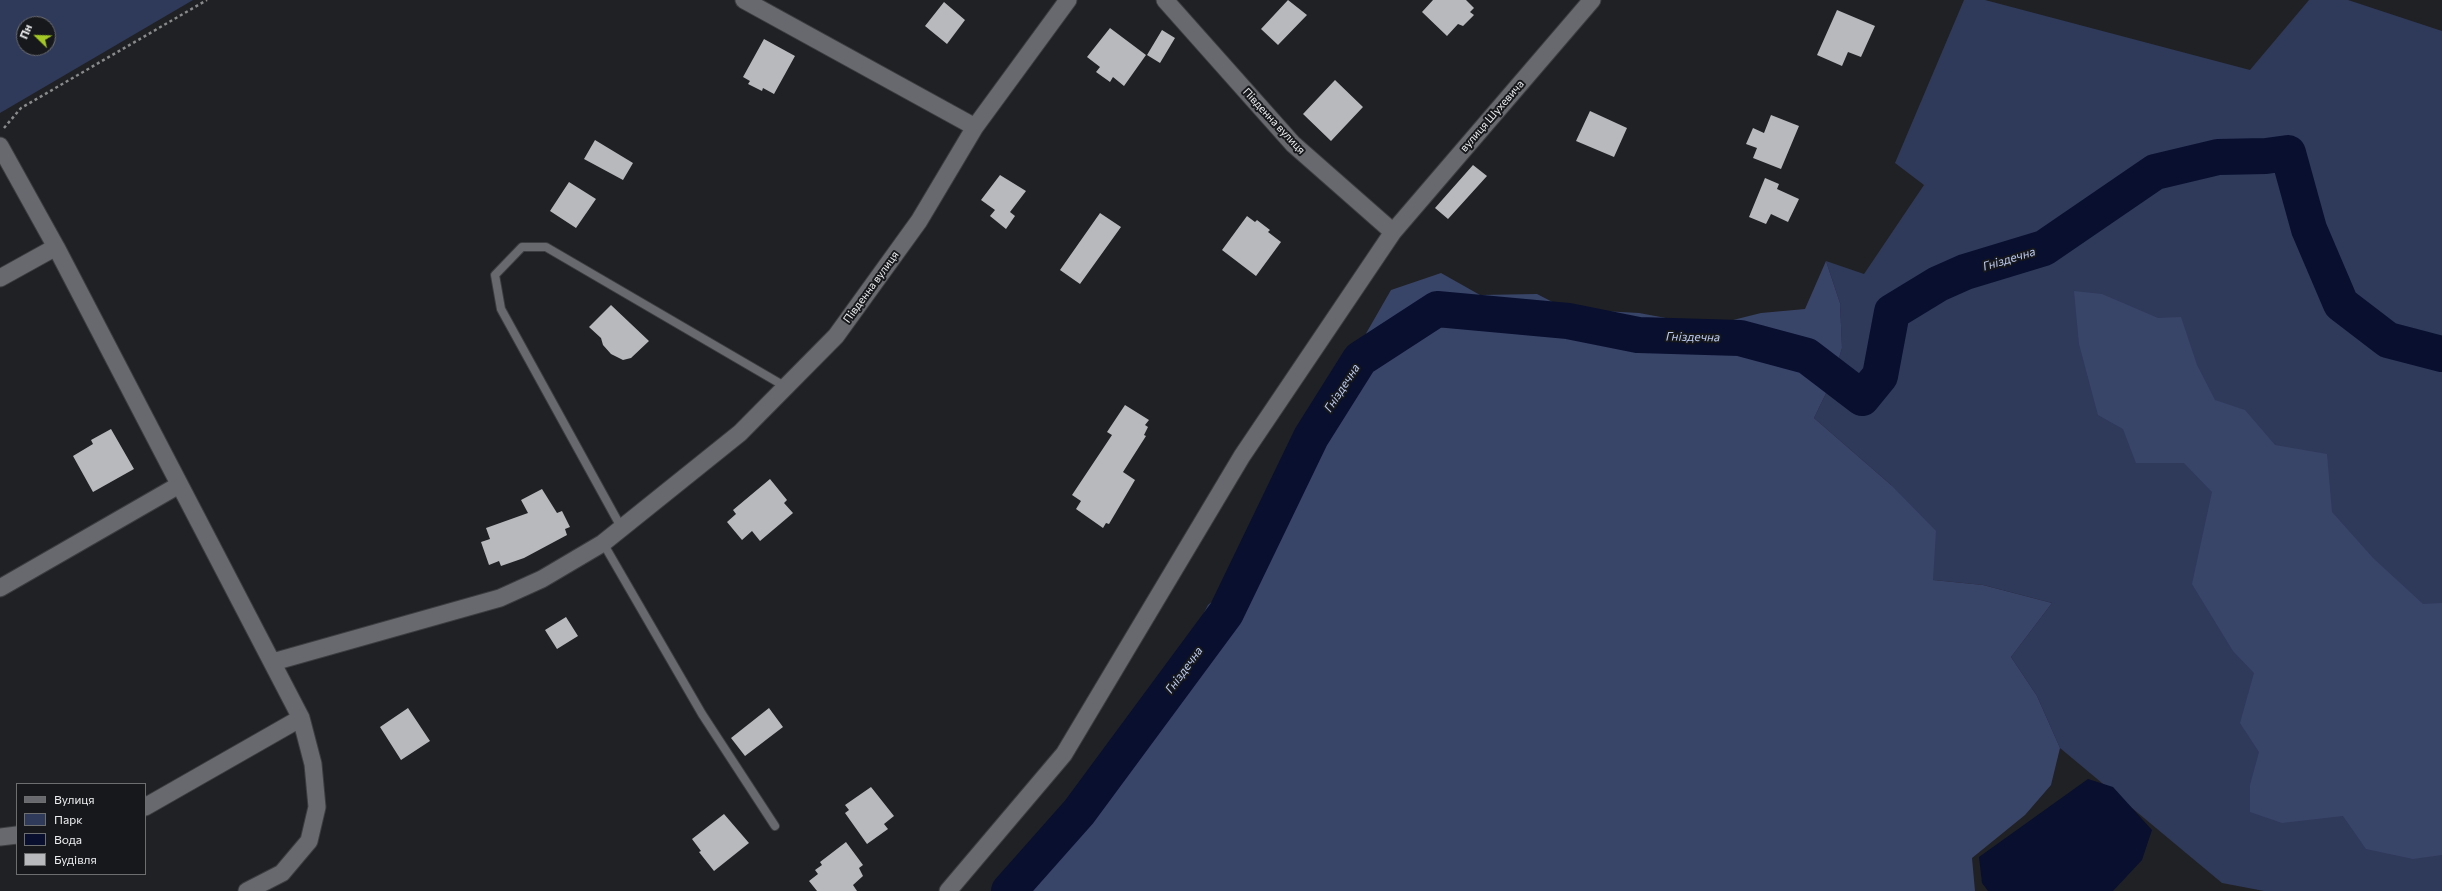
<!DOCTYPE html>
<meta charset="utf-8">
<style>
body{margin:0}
#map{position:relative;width:2442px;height:891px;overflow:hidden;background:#202124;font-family:Commissioner,sans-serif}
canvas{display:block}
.legend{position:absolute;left:16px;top:783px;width:130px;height:92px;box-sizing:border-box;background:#16181b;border:1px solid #6c6e70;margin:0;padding:5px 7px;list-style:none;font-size:12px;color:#edeef0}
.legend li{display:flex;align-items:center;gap:8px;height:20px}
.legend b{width:20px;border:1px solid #6c6e70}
.north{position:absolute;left:16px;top:16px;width:40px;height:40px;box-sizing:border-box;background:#16181b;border:1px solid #6c6e70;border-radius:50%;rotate:293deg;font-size:11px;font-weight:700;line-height:16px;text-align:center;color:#edeef0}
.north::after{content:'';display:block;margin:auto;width:14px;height:18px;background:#a4c825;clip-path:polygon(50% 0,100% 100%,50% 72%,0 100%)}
</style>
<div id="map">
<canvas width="2442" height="891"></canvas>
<ul class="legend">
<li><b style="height:5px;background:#68696e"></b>Вулиця</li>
<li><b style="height:11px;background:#2f395a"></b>Парк</li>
<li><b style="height:11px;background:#080f2f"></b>Вода</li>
<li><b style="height:11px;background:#b7b9bd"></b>Будівля</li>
</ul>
<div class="north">Пн</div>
</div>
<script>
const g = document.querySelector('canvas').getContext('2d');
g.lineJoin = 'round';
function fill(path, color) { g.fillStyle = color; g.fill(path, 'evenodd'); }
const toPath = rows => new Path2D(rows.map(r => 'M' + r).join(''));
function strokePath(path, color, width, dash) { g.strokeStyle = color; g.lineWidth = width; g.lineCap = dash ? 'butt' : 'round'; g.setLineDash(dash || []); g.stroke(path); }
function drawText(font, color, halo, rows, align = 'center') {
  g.font = font + ' Commissioner,sans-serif'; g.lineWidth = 4; g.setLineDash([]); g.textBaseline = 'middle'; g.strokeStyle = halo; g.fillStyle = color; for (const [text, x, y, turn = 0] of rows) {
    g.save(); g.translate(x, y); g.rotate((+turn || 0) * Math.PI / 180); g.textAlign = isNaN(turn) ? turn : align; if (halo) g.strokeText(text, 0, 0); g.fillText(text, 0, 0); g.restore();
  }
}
fill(toPath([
 [0,0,193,0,0,113],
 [24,24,48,24,48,48,24,48],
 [1964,0,1985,0,2250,70,2309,0,2348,0,2442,31,2442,891,2264,891,2222,883,2060,748,2037,696,2011,657,2052,603,1983,585,1933,580,1891,485,1814,418,1832,381,1842,348,1840,303,1826,261,1864,274,1924,185,1895,163]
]), '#2f395a');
fill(toPath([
 [1826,261,1840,303,1842,348,1832,381,1814,418,1891,485,1936,531,1933,580,1983,585,2052,603,2011,657,2037,696,2060,748,2051,785,2025,815,1972,858,1975,891,1030,891,1145,749,1175,698,1188,644,1208,605,1253,568,1271,523,1270,496,1318,455,1326,403,1391,290,1441,273,1480,295,1537,294,1566,309,1639,313,1709,326,1761,313,1805,309],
 [2074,291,2102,294,2158,318,2181,317,2197,365,2215,400,2245,410,2275,445,2327,454,2332,512,2373,558,2423,604,2442,603,2442,855,2413,859,2366,849,2343,816,2282,823,2250,812,2250,785,2259,752,2240,723,2254,673,2233,651,2192,584,2212,492,2184,463,2136,463,2123,429,2098,415,2079,344]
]), '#394469');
fill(toPath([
 [2088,779,2113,787,2152,830,2142,860,2113,891,1988,891,1982,883,1979,857]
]), '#080f2f');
strokePath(toPath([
 [1009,891,1079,812,1226,613,1311,437,1360,359,1437,309,1568,321,1638,335,1740,338,1807,356,1862,398,1880,376,1892,312,1938,284,1965,272,2044,248,2155,172,2218,157,2266,156,2288,153,2309,229,2341,304,2388,340,2442,354]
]), '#080f2f', 36);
fill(toPath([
 [1288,0,1307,15,1278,45,1261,29],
 [1433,0,1466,0,1474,8,1470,12,1474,15,1463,26,1458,24,1447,36,1422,12],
 [944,2,965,20,947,44,925,26],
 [1837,10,1875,26,1861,57,1848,52,1842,66,1817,55],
 [1110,28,1146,55,1124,86,1113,77,1110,82,1096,72,1100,67,1087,57],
 [1162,30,1175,38,1160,63,1147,55],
 [764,39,795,56,774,94,763,88,762,91,748,84,750,81,743,77],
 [1335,80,1363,107,1331,141,1303,114],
 [1590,111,1627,128,1614,157,1576,141],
 [1771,115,1799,126,1781,169,1753,158,1757,148,1746,144,1753,128,1764,133],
 [595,140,633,163,623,180,584,159],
 [1473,165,1487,176,1448,219,1435,208],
 [1000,175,1026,191,1010,212,1015,216,1006,229,990,216,995,210,981,200],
 [1765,178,1779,184,1777,189,1799,199,1788,222,1771,214,1766,224,1749,217],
 [569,182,596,199,576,228,550,211],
 [1100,213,1121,227,1080,284,1060,270],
 [1247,216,1255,222,1257,220,1270,230,1268,232,1281,242,1256,276,1222,250],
 [611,305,649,341,631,358,623,360,611,354,603,345,601,338,589,327],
 [1125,405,1149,420,1145,425,1148,427,1144,435,1146,436,1123,472,1135,480,1109,524,1106,523,1103,528,1076,509,1081,501,1072,495,1112,435,1107,432],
 [111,429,134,469,93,492,73,456,93,444,91,440],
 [770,479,787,500,784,503,793,513,760,541,752,531,742,540,727,522,736,514,733,510],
 [542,489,557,513,562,511,570,527,565,529,567,535,524,558,501,566,499,561,489,565,481,542,490,539,486,528,528,513,521,500],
 [566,617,578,636,557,649,545,630],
 [408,708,430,741,401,760,380,727],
 [769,708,783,727,745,756,731,738],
 [871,787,894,816,884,824,888,829,867,844,845,813,849,810,845,805],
 [724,814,749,843,714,871,699,852,701,851,692,839],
 [846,842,863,865,859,868,863,876,853,885,857,891,817,891,809,881,818,874,815,870,822,865,820,862]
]), '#b7b9bd');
const service = toPath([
 [621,527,501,309,495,275,522,247,546,247,786,387],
 [603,543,702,714,775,826]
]);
const minor = toPath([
 [744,0,975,127],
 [1165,0,1293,144,1393,232],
 [0,146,56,247,301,718,313,764,317,807,309,841,282,873,247,891],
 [0,278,56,247],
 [0,588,179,485],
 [273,662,500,598,542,579,603,543,740,433,836,336,919,221,975,127,1068,0],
 [145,807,301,718],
 [0,837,17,835],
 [948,891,1064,754,1242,456,1393,232,1592,0]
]);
strokePath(service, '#3b3d40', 10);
strokePath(minor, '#3b3d40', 19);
strokePath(toPath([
 [4,128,21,108,207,0]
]), '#898a8c', 2.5, [3, 3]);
strokePath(service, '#68696e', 8);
strokePath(minor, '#68696e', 17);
drawText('11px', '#edeef0', '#16181b', [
 ["вулиця Шухевича",1492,116,-49],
 ["Південна вулиця",1274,121,47],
 ["Південна вулиця",871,287,-54]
]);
drawText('italic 12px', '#beccf3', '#16181b', [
 ["Гніздечна",2009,259,-17],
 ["Гніздечна",1693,337,1],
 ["Гніздечна",1342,388,-57],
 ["Гніздечна",1184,670,-54]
]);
</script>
